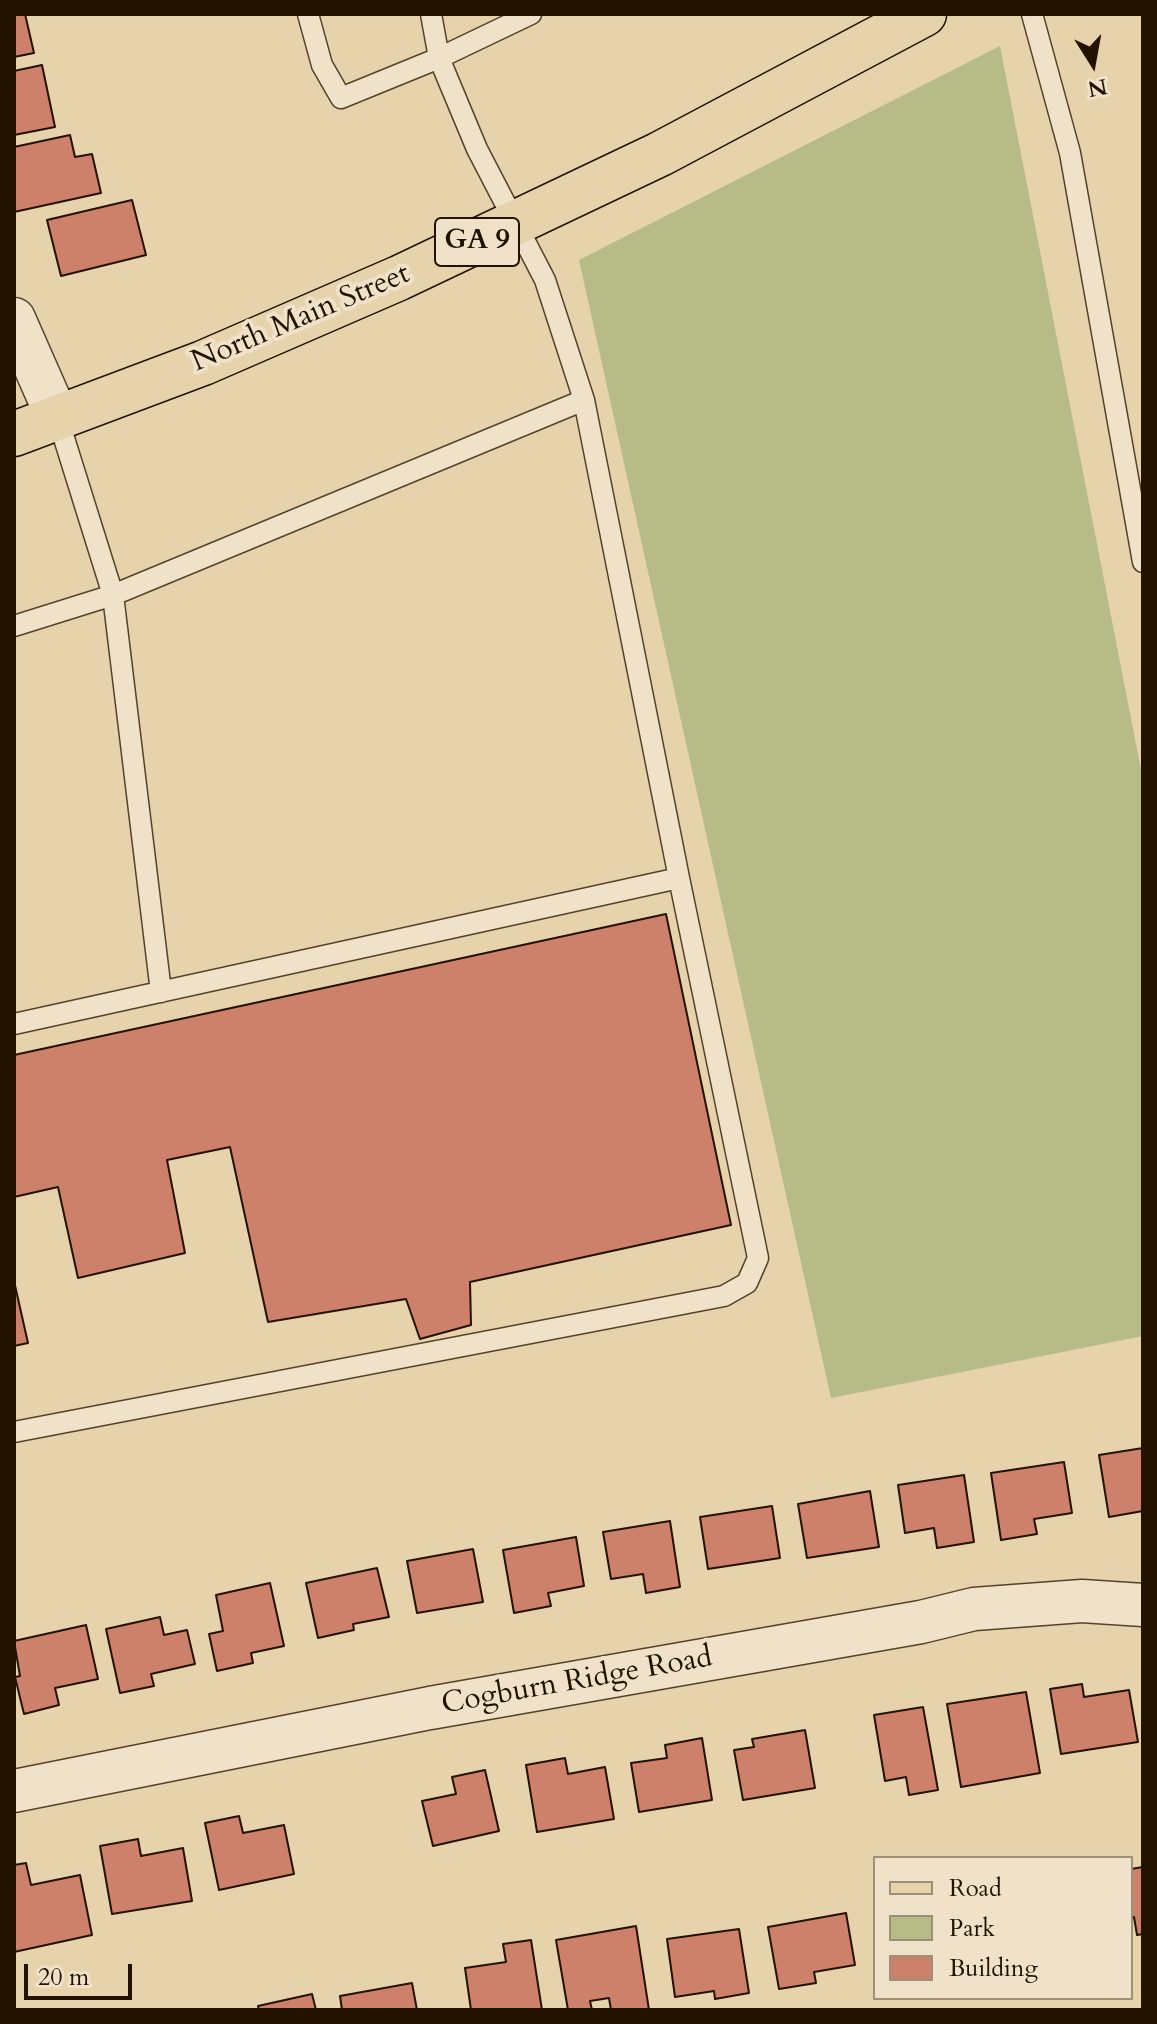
<!DOCTYPE html>
<style>
body{margin:0}
#map{position:relative;width:1157px;height:2024px;overflow:hidden;background:#e6d2ab;font-family:Cardo,serif}
canvas{display:block}
.frame{position:absolute;inset:0;border:16px solid #241200;pointer-events:none}
.legend{position:absolute;left:873px;top:1856px;width:260px;height:144px;box-sizing:border-box;background:#efe2c8;border:2px solid #9e8f78;margin:0;padding:10px 14px;list-style:none;font-size:24px;color:#241200}
.legend li{display:flex;align-items:center;gap:16px;height:40px}
.legend b{width:40px;border:2px solid #9e8f78}
.north{position:absolute;left:1053px;top:24px;width:80px;height:80px;-webkit-text-stroke:6px #efe2c8;paint-order:stroke;rotate:169deg;font-size:22px;font-weight:700;line-height:32px;text-align:center;color:#241200}
.north::after{content:'';display:block;margin:auto;width:28px;height:36px;background:#241200;clip-path:polygon(50% 0,100% 100%,50% 72%,0 100%)}
.scale{position:absolute;left:24px;top:1964px;width:108px;height:36px;box-sizing:border-box;border:4px solid #241200;border-top:0;padding-left:10px;font-size:24px;line-height:28px;white-space:nowrap;color:#241200;-webkit-text-stroke:6px #efe2c8;paint-order:stroke}
</style>
<div id="map">
<canvas width="1157" height="2024"></canvas>
<div class="frame"></div>
<ul class="legend">
<li><b style="height:10px;background:#e6d2ab"></b>Road</li>
<li><b style="height:22px;background:#b7bb87"></b>Park</li>
<li><b style="height:22px;background:#cd816b"></b>Building</li>
</ul>
<div class="north">N</div>
<div class="scale">20 m</div>
</div>
<script>
const g = document.querySelector('canvas').getContext('2d');
g.lineJoin = 'round';
function fill(path, color) { g.fillStyle = color; g.fill(path, 'evenodd'); }
const toPath = rows => new Path2D(rows.map(r => 'M' + r).join(''));
function strokePath(path, color, width, dash) { g.strokeStyle = color; g.lineWidth = width; g.lineCap = dash ? 'butt' : 'round'; g.setLineDash(dash || []); g.stroke(path); }
function drawText(font, color, halo, rows, align = 'center') {
  g.font = font + ' Cardo,serif'; g.lineWidth = 8; g.setLineDash([]); g.textBaseline = 'middle'; g.strokeStyle = halo; g.fillStyle = color; for (const [text, x, y, turn = 0] of rows) {
    g.save(); g.translate(x, y); g.rotate((+turn || 0) * Math.PI / 180); g.textAlign = isNaN(turn) ? turn : align; if (halo) g.strokeText(text, 0, 0); g.fillText(text, 0, 0); g.restore();
  }
}
fill(toPath([
 [1000,46,1143,780,1143,1336,831,1398,579,260]
]), '#b7bb87');
const building = toPath([
 [14,14,25,14,34,53,14,57,14,14],
 [42,65,55,127,14,135,14,71,42,65],
 [70,135,75,157,92,154,101,193,14,212,14,147,70,135],
 [132,200,146,255,61,276,47,220,132,200],
 [666,914,731,1225,470,1282,471,1325,420,1339,406,1299,268,1322,230,1147,167,1160,185,1253,78,1278,58,1187,14,1197,14,1055,666,914],
 [14,1281,28,1343,14,1346,14,1281],
 [1143,1448,1143,1511,1109,1517,1099,1455,1143,1448],
 [1064,1462,1072,1513,1034,1519,1037,1534,1001,1540,991,1473,1064,1462],
 [964,1475,974,1542,937,1548,934,1528,905,1533,898,1485,964,1475],
 [870,1491,879,1547,807,1558,798,1504,870,1491],
 [772,1506,780,1558,708,1569,700,1517,772,1506],
 [670,1521,680,1587,646,1593,643,1574,611,1579,603,1532,670,1521],
 [576,1537,584,1586,548,1593,551,1606,514,1613,503,1550,576,1537],
 [473,1549,483,1602,417,1613,407,1561,473,1549],
 [377,1568,389,1617,353,1624,354,1630,318,1638,306,1583,377,1568],
 [270,1583,284,1646,251,1653,253,1663,217,1671,209,1634,223,1631,216,1595,270,1583],
 [160,1617,164,1635,187,1630,195,1664,151,1674,154,1686,120,1693,106,1629,160,1617],
 [86,1625,98,1679,55,1688,59,1705,24,1714,15,1677,20,1676,14,1641,86,1625],
 [1082,1684,1084,1697,1129,1690,1138,1742,1061,1754,1050,1689,1082,1684],
 [1026,1692,1040,1773,961,1787,947,1704,1026,1692],
 [923,1707,938,1790,909,1795,906,1777,885,1781,874,1715,923,1707],
 [805,1730,815,1788,743,1800,734,1750,754,1747,752,1739,805,1730],
 [702,1738,712,1800,639,1812,631,1763,667,1758,665,1745,702,1738],
 [565,1758,568,1774,605,1767,614,1819,537,1832,526,1765,565,1758],
 [485,1770,499,1831,433,1846,422,1801,456,1794,452,1777,485,1770],
 [239,1816,243,1833,284,1825,294,1874,219,1890,205,1823,239,1816],
 [138,1839,141,1856,183,1848,192,1901,112,1914,100,1846,138,1839],
 [26,1863,31,1885,80,1875,92,1935,14,1952,14,1865,26,1863],
 [1143,1867,1143,1934,1137,1935,1134,1917,1131,1918,1131,1869,1143,1867],
 [846,1913,855,1965,814,1972,816,1983,779,1989,768,1927,846,1913],
 [636,1926,649,2010,611,2010,609,1998,590,2001,592,2010,568,2010,556,1940,636,1926],
 [739,1929,749,1993,715,1999,714,1991,675,1997,667,1939,739,1929],
 [531,1940,542,2010,471,2010,465,1968,506,1962,503,1944,531,1940],
 [412,1983,417,2010,342,2010,340,1996,412,1983],
 [312,1994,316,2010,259,2010,258,2006,312,1994]
]);
fill(building, '#cd816b');
strokePath(building, '#241200', 2);
const lane = toPath([
 [308,14,322,65,341,98,439,58,531,14],
 [1032,14,1070,153,1143,562],
 [58,419,113,595,161,992],
 [14,626,113,595,584,400],
 [14,1024,679,878,584,400,545,280,477,149,439,58,431,14],
 [14,1432,724,1296,747,1283,758,1258,679,878]
]);
const street = toPath([
 [14,319,58,419],
 [14,1791,430,1708,921,1622,974,1609,1082,1601,1143,1605]
]);
const primary = toPath([
 [14,434,203,363,399,278,660,154,924,14]
]);
strokePath(lane, '#54422b', 23);
strokePath(street, '#54422b', 45);
strokePath(primary, '#241200', 47);
strokePath(lane, '#efe2c8', 20);
strokePath(street, '#efe2c8', 42);
strokePath(primary, '#e6d2ab', 44);
for (const [x, y, w] of [
 [477,242,84]
]) { const box = new Path2D(); box.roundRect(x - w / 2, y - 24, w, 48, 6); g.fillStyle = '#efe2c8'; g.fill(box); strokePath(box, '#241200', 2); }
drawText('bold 28px', '#241200', null, [
 ["GA 9",477,242]
]);
drawText('30px', '#241200', '#efe2c8', [
 ["North Main Street",301,319,-23],
 ["Cogburn Ridge Road",577,1682,-10]
]);
</script>
